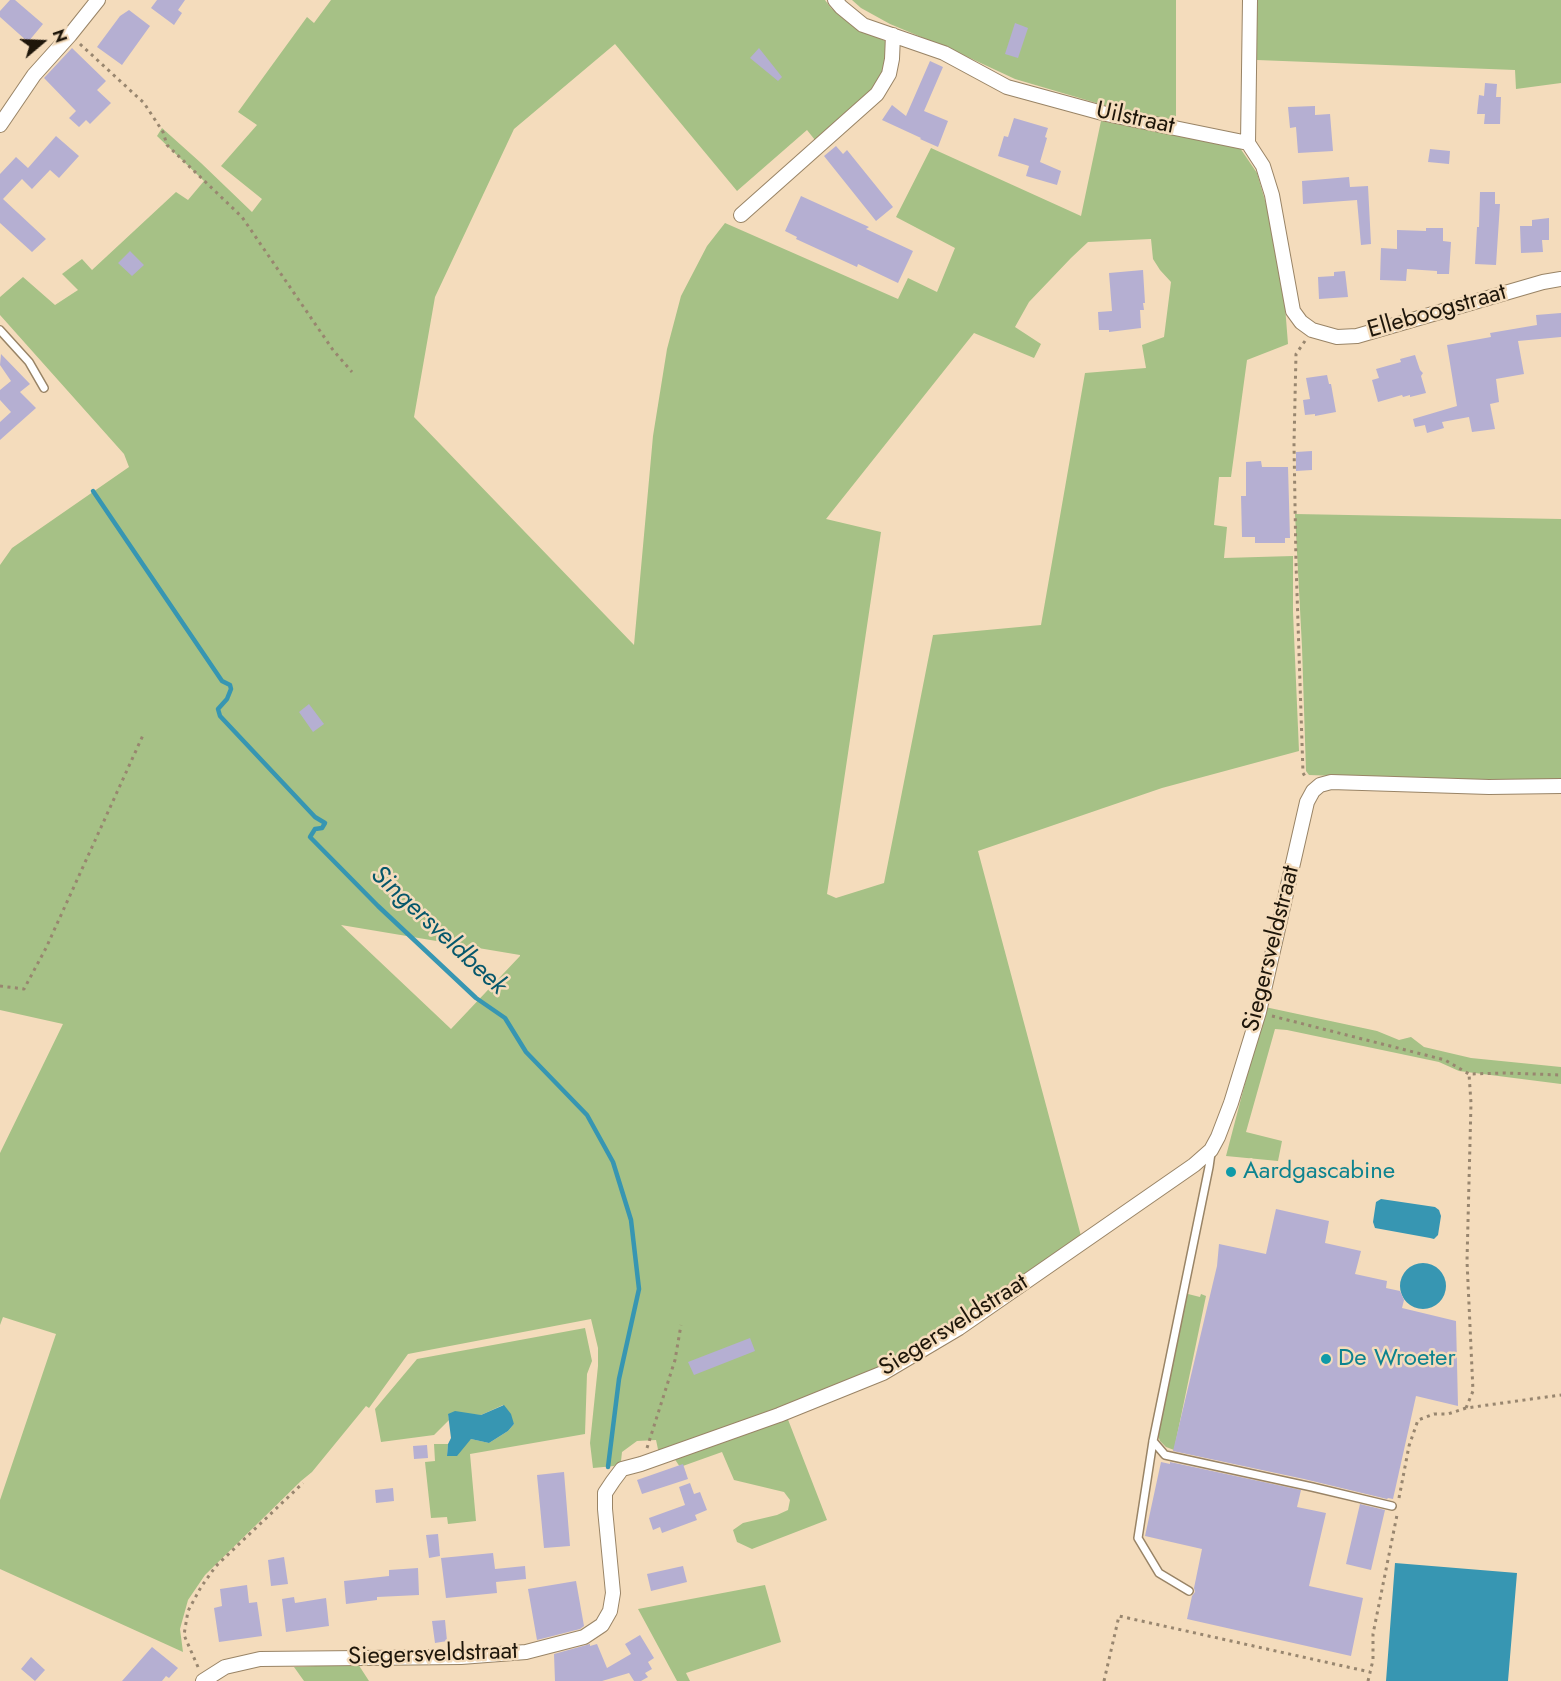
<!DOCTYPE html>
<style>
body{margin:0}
#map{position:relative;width:1561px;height:1681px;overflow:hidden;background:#f4dcbc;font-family:Jost,sans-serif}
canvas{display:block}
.north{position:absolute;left:12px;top:12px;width:60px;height:60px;-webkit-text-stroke:4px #f4dcbc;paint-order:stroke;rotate:71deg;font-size:16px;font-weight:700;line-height:24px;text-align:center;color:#1e160a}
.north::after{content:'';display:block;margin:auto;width:21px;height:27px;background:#1e160a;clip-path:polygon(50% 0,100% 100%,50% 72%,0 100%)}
</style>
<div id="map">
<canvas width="1561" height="1681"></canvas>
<div class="north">N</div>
</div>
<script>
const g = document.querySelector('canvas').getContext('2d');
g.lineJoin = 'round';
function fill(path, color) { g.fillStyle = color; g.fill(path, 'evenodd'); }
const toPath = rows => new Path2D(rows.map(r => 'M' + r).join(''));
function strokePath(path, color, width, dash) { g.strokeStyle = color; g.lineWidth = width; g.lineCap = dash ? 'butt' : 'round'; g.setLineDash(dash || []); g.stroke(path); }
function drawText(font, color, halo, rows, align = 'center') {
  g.font = font + ' Jost,sans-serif'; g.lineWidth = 5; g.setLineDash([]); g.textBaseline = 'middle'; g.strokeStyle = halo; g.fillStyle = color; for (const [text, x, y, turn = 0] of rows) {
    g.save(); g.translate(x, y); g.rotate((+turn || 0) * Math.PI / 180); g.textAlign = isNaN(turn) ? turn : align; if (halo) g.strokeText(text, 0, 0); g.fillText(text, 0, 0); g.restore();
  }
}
fill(toPath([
 [331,0,825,0,831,8,849,23,885,41,888,49,882,75,868,93,815,140,807,130,737,191,615,44,514,129,435,297,414,417,634,645,653,436,667,349,681,296,707,246,725,223,898,299,908,278,937,292,955,248,896,217,931,148,1081,216,1101,121,1240,148,1257,173,1269,214,1285,306,1288,344,1247,360,1231,477,1219,477,1214,525,1227,527,1224,558,1293,556,1293,612,1299,751,1162,788,978,851,1081,1236,936,1337,891,1362,738,1426,659,1454,656,1440,637,1441,622,1452,621,1461,614,1466,593,1468,590,1443,598,1366,598,1348,591,1319,408,1354,369,1408,366,1406,312,1472,301,1481,205,1575,188,1600,180,1629,183,1652,0,1569,0,1500,56,1334,3,1317,0,1325,0,1153,63,1024,0,1010,0,565,12,548,129,467,124,454,0,315,0,297,23,277,55,305,78,290,62,274,82,259,92,270,176,192,188,200,204,181,157,136,162,128,201,163,252,212,262,199,221,166,257,125,238,112,307,17,314,23],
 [1151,239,1153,259,1160,270,1171,282,1164,337,1142,345,1146,368,1085,373,1041,625,933,635,884,883,836,898,827,894,881,532,826,519,974,333,1034,358,1041,344,1015,327,1029,302,1071,258,1088,242],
 [341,925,520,955,520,956,451,1029],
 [852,0,1176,0,1176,122,1110,107,1015,79,957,52,890,24,861,8],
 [1257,0,1561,0,1561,83,1516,89,1515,70,1257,60],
 [1295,514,1561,519,1561,781,1476,781,1309,775,1306,771,1302,647],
 [1265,1007,1377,1031,1399,1040,1411,1037,1424,1047,1471,1058,1561,1067,1561,1084,1459,1071,1439,1062,1287,1030,1275,1029,1246,1132,1282,1141,1278,1161,1226,1156],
 [1184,1293,1200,1297,1201,1294,1206,1296,1174,1450,1166,1447,1160,1441,1157,1433],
 [585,1328,592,1361,587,1374,585,1434,470,1454,476,1521,448,1524,447,1517,431,1518,425,1462,435,1461,434,1444,448,1444,447,1456,471,1439,489,1443,508,1431,514,1424,503,1405,481,1415,448,1414,449,1420,434,1435,381,1442,375,1409,417,1359],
 [787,1417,827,1520,752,1549,737,1542,733,1530,743,1523,777,1515,788,1510,790,1500,784,1492,734,1480,722,1452,680,1467,674,1458],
 [765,1585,781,1642,686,1673,690,1681,677,1681,638,1609],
 [358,1664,369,1681,304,1681,294,1667]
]), '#a6c186');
fill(toPath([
 [1381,1199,1435,1207,1439,1210,1441,1216,1438,1235,1434,1239,1430,1238,1375,1228,1373,1222,1376,1202],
 '1400 1286a23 23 0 1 1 46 0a23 23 0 1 1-46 0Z',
 [504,1405,511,1414,514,1424,508,1431,489,1443,471,1439,457,1456,447,1456,448,1444,451,1438,448,1414,455,1411,481,1415],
 [1395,1563,1517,1573,1508,1681,1386,1681]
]), '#3796b2');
strokePath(toPath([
 [93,491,222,681,230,685,231,689,227,699,218,709,220,716,315,817,325,823,322,828,315,829,310,837,378,906,476,998,505,1018,526,1052,587,1115,613,1162,631,1220,639,1289,619,1379,608,1467]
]), '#3796b2', 4.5);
fill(toPath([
 [10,0,15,0,43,24,28,42,0,17,0,11],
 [157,0,185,0,178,10,182,13,174,25,151,8],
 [129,10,150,26,122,65,97,47,120,16],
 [1015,23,1028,28,1018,58,1005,54],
 [72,48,106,81,97,90,111,103,90,124,86,120,79,127,69,118,76,111,44,78],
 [759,48,782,77,778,81,750,58],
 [930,61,943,67,924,111,948,121,938,147,920,139,921,138,882,120,892,105,906,116],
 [1485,83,1497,84,1496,97,1501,97,1500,124,1484,124,1485,114,1477,114,1479,95,1484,96],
 [1315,106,1315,115,1330,114,1333,151,1298,153,1296,127,1290,128,1288,107],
 [1014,118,1048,128,1045,137,1047,138,1040,162,1061,171,1057,185,1026,176,1029,166,998,156,1004,136,1008,137],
 [56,136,79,156,59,178,50,170,32,189,22,179,3,199,46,239,32,252,0,223,0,174,16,157,28,168],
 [836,146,843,154,847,150,893,207,876,221,824,156],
 [1430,149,1450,151,1449,164,1428,162],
 [1349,177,1350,187,1368,186,1371,244,1361,245,1357,200,1303,204,1302,181],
 [1480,192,1495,192,1495,204,1500,204,1496,265,1475,264,1477,227,1479,227],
 [801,196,869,227,866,229,913,251,898,283,858,264,857,267,796,239,797,237,785,231],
 [1549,218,1549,240,1542,240,1543,252,1521,253,1520,226,1532,226,1532,220],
 [1426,228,1443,228,1443,241,1451,242,1449,274,1437,274,1437,271,1407,269,1406,281,1380,280,1381,248,1397,249,1397,230,1426,231],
 [130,251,144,265,132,276,118,263],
 [1143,270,1145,303,1143,303,1144,310,1140,310,1141,328,1109,332,1109,330,1099,330,1098,312,1112,311,1109,273],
 [1345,271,1348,297,1319,299,1318,277,1334,276,1334,272],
 [1561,313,1561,337,1518,341,1524,374,1496,379,1499,402,1490,404,1495,429,1472,432,1469,417,1442,422,1444,428,1427,433,1425,425,1415,427,1413,419,1457,406,1447,345,1491,337,1490,333,1537,325,1536,315],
 [1,354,30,384,20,392,36,408,0,440,0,422,11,412,0,400,0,390,11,381,0,365],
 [1415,355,1420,370,1423,373,1421,376,1426,393,1410,397,1410,395,1403,397,1402,395,1378,402,1372,380,1379,378,1376,369,1401,362,1400,359],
 [1327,375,1329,384,1331,384,1336,412,1315,416,1315,414,1305,415,1303,400,1310,399,1306,378],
 [1312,451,1312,470,1296,471,1296,452],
 [1261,461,1262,467,1288,467,1290,538,1285,538,1285,543,1255,543,1255,537,1242,537,1241,496,1246,496,1246,462],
 [309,704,324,724,313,732,299,712],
 [1276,1209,1329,1221,1325,1243,1361,1251,1355,1274,1387,1281,1386,1288,1400,1291,1404,1300,1402,1308,1456,1321,1458,1406,1416,1396,1393,1499,1388,1498,1387,1499,1304,1479,1173,1451,1217,1266,1219,1244,1266,1254],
 [750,1338,755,1351,694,1375,688,1362],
 [427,1445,428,1458,414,1459,413,1446],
 [1161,1462,1170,1464,1170,1462,1301,1490,1297,1507,1326,1513,1309,1586,1363,1598,1351,1656,1187,1619,1192,1596,1195,1592,1194,1588,1202,1549,1145,1536],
 [683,1464,688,1479,642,1494,637,1480],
 [564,1472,570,1546,544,1548,537,1475],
 [690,1483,694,1494,700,1492,707,1510,695,1515,697,1520,662,1533,660,1527,653,1530,649,1518,685,1505,679,1487],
 [393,1488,394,1501,376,1503,375,1490],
 [1360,1504,1385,1510,1371,1570,1346,1564],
 [438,1534,440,1556,429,1558,426,1535],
 [493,1553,495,1569,525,1566,526,1579,496,1582,497,1593,446,1598,441,1558],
 [284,1557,288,1584,271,1586,268,1560],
 [683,1566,687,1582,651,1591,647,1574],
 [418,1568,419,1595,377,1597,377,1600,346,1604,344,1581,389,1576,389,1570],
 [576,1581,584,1626,580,1629,537,1640,528,1589],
 [247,1585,249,1603,257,1602,262,1636,219,1642,214,1608,222,1606,220,1589],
 [294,1597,295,1603,326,1598,329,1626,286,1632,282,1599],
 [445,1620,447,1641,435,1643,432,1621],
 [640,1635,654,1658,648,1662,652,1669,645,1673,648,1677,641,1681,634,1681,629,1673,602,1681,555,1681,554,1654,590,1644,590,1646,597,1644,607,1668,631,1654,625,1644],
 [152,1647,178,1668,169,1678,166,1676,162,1681,122,1681],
 [31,1657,45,1670,35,1681,21,1669]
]), '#b5afd2');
const service = toPath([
 [0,330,29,362,44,388],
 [1153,1441,1165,1455,1312,1487,1392,1506],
 [1189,1591,1159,1573,1138,1538,1153,1441,1209,1167,1211,1153]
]);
const minor = toPath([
 [835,0,841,7,863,25,944,53,1007,87,1106,114,1248,143],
 [0,125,34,75,70,35,98,0],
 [1248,143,1263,166,1272,195,1293,311,1301,322,1312,330,1337,337,1357,336,1543,282,1561,279],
 [1248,143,1250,0],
 [741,215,877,94,889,74,892,59,893,35],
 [203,1681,225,1667,260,1659,461,1657,526,1652,584,1637,602,1625,610,1611,613,1593,605,1509,605,1493,613,1481,622,1469,641,1464,779,1415,883,1373,959,1328,1194,1165,1211,1150,1218,1137,1231,1103,1259,1012,1307,802,1313,791,1320,785,1331,782,1489,787,1561,786]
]);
strokePath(service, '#998466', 10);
strokePath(minor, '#998466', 16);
strokePath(toPath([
 [80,44,144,103,163,132,167,145,242,217,333,350,352,372],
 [1305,341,1296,354,1294,444,1296,563,1303,773,1306,778],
 [0,986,24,989,46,948,144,733],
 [1272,1016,1445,1060,1469,1074,1505,1073,1561,1075],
 [1466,1408,1473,1391,1467,1261,1471,1103,1469,1074],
 [647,1448,675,1360,681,1325],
 [1399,1498,1409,1446,1418,1420,1434,1414,1448,1414,1466,1408,1561,1395],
 [198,1667,184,1635,188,1611,201,1587,216,1566,303,1483],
 [1104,1681,1119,1616,1370,1672],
 [1368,1681,1373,1660,1373,1634,1397,1515]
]), '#98866f', 3, [3, 4.5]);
strokePath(service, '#fff', 7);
strokePath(minor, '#fff', 14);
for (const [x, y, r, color] of [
 [1231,1172,6,"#0f9aa8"],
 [1326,1359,6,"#0f9aa8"]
]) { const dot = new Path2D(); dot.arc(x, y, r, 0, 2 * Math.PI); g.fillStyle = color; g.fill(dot); strokePath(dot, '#f4dcbc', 2); }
drawText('24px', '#1e160a', '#f4dcbc', [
 ["Uilstraat",1135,119,12],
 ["Elleboogstraat",1437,312,-16],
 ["Siegersveldstraat",1272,949,-76],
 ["Siegersveldstraat",954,1326,-32],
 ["Siegersveldstraat",433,1655,-2]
]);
drawText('24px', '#0d838f', '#f4dcbc', [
 ["Aardgascabine",1243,1172],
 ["De Wroeter",1338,1359]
], 'left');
drawText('italic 26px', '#06576b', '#f4dcbc', [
 ["Singersveldbeek",438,931,43]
]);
</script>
